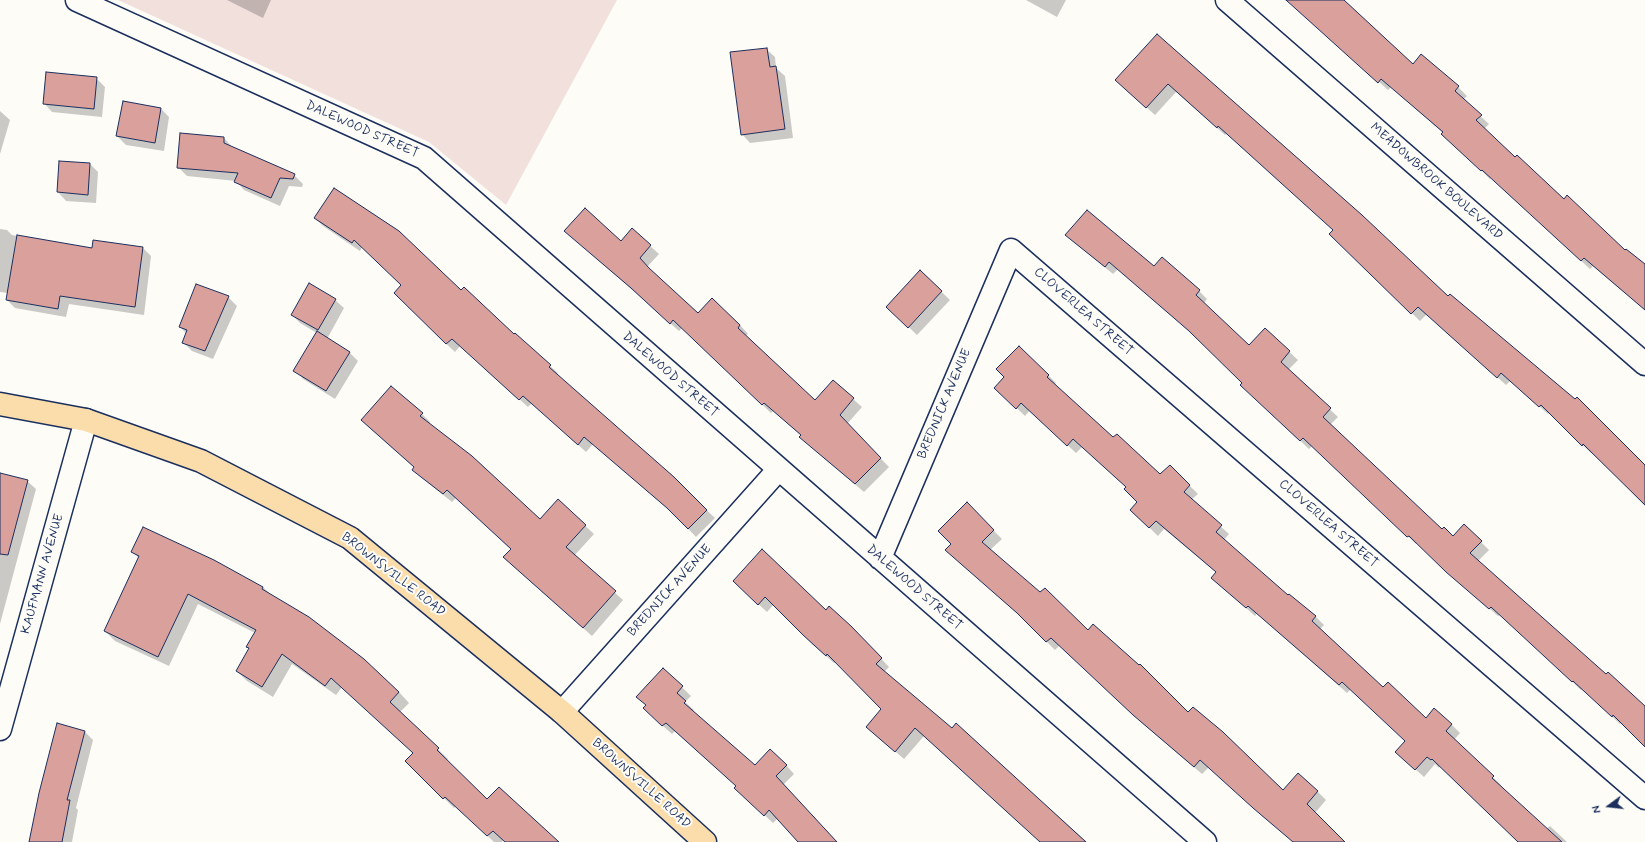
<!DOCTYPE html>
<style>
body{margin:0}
#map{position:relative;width:1645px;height:842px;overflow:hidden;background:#fdfcf7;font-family:Mynerve,sans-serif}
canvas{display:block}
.north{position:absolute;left:1589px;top:786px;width:40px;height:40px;-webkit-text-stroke:3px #fdfcf7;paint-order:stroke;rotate:255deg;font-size:11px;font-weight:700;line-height:16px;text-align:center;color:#1b2f5e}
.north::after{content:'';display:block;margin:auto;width:14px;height:18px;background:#1b2f5e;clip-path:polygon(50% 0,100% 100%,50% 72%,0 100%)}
</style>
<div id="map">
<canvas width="1645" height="842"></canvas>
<div class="north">N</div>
</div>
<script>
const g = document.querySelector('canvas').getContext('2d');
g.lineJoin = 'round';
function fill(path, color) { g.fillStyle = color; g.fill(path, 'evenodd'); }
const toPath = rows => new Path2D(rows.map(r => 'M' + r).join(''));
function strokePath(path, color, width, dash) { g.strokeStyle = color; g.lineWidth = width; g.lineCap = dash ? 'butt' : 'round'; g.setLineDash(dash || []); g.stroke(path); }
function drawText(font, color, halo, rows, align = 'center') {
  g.font = font + ' Mynerve,sans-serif'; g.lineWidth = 4; g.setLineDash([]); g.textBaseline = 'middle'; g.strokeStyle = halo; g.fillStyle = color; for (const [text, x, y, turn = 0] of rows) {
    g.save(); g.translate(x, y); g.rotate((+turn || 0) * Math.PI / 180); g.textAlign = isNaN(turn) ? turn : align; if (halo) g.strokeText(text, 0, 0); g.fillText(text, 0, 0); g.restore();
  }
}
fill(toPath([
 [118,0,617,0,506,205,429,142]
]), '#f2e0dc');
fill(toPath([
 [227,0,271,0,263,18],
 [1026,0,1066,0,1057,17],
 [1287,0,1341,0,1414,65,1422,56,1458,87,1467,96,1463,100,1489,124,1484,129,1564,200,1625,252,1645,266,1645,310,1593,266,1590,269,1491,178,1490,179,1443,133,1391,87,1388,90],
 [1157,35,1448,298,1645,466,1645,506,1592,451,1591,453,1549,413,1548,414,1510,381,1506,385,1427,314,1420,321,1338,242,1334,231,1227,133,1225,135,1176,92,1155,115,1125,88],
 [766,49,775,57,776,68,785,76,793,138,750,143,742,134],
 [96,78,105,87,102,117,52,112,44,103],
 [161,109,169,117,164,151,126,145,117,136],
 [0,111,10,120,0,154],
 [224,138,232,147,294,175,303,184,302,187,289,186,280,206,244,190,236,181,187,176,178,167],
 [60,162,90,164,98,172,96,203,66,201,58,192],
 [315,218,461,291,550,366,558,373,556,375,673,478,715,518,696,537,676,516,593,444,586,452,532,403,528,407,460,346,455,352,437,335,403,285,362,247,360,251,323,226],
 [0,229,7,230,12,235,92,249,143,248,151,256,144,315,69,304,66,317,15,308,7,300,8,293,0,292],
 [565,231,621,242,650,246,659,254,647,267,698,315,740,325,748,334,746,336,815,402,833,381,853,399,862,407,847,424,889,467,864,492,809,445,802,436,773,411,771,413,682,328,679,331],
 [1075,243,1154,268,1199,291,1207,299,1204,303,1249,346,1265,329,1298,360,1288,370,1338,417,1330,425,1442,530,1453,537,1464,525,1489,550,1478,561,1645,709,1645,745,1622,722,1620,724,1582,689,1581,690,1500,615,1498,616,1456,580,1418,543,1416,544,1312,446,1309,449,1250,393,1243,383,1198,339,1118,269,1113,274],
 [920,271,950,300,917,335,896,315],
 [228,297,237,306,213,359,192,351,183,342,187,334,180,327],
 [335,300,344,308,327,339,349,352,358,361,335,399,303,379,295,370,317,333,300,323,292,315],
 [1048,375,1056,383,1054,385,1113,439,1160,476,1170,466,1198,494,1191,500,1229,534,1224,540,1288,596,1290,595,1316,617,1324,625,1319,630,1383,688,1426,720,1434,710,1452,725,1460,733,1454,740,1501,785,1500,787,1546,829,1550,826,1567,842,1519,842,1440,766,1439,768,1435,764,1424,777,1405,760,1406,741,1351,689,1347,693,1257,613,1255,616,1221,586,1217,573,1164,529,1158,536,1131,510,1139,502,1127,487,1082,447,1076,453,1030,410,1025,416,1004,396],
 [422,414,430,422,429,424,540,520,558,500,594,534,574,556,623,600,592,636,513,566,512,550,456,498,452,502,422,478,413,470,415,468,371,429],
 [0,474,27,481,36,489,0,624],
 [967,504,1002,539,990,550,1040,594,1283,792,1298,775,1318,792,1326,800,1315,813,1343,842,1293,842,1209,767,1202,774,1142,723,1060,645,1055,650,1027,622,955,558,952,544],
 [132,552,263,587,271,595,399,692,409,703,400,712,448,759,446,761,487,801,557,842,505,842,503,840,502,842,494,842,456,806,454,808,406,761,414,753,342,687,336,695,292,664,273,697,247,681,237,671,250,649,255,633,198,604,169,666,115,641,105,631,139,558],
 [742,589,826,611,860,636,889,667,884,672,952,730,956,724,1087,842,1041,842,924,736,904,759,876,735,882,709,836,662,834,663,812,644,774,604,767,612],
 [663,669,691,696,685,702,694,710,692,712,755,767,786,765,794,774,783,785,837,842,800,842,778,818,773,823,744,796,737,786,675,731,672,734,653,717,647,706],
 [58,725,85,732,93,740,76,808,78,810,72,842,30,842]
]), '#0003');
const building = toPath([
 [1286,0,1344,0,1413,64,1421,54,1459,86,1455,91,1482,115,1476,120,1515,157,1517,155,1564,199,1567,195,1625,250,1626,249,1645,264,1645,310,1584,258,1581,261,1482,170,1481,171,1441,134,1443,132,1381,79,1378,83,1286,0],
 [1157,34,1362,215,1448,296,1450,294,1575,399,1577,397,1645,465,1645,505,1583,444,1582,446,1541,405,1539,407,1501,373,1497,378,1418,307,1411,314,1329,234,1333,230,1218,126,1217,128,1168,84,1146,108,1115,80,1157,34],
 [767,48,770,67,776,66,785,129,741,135,730,52,767,48],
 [46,72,97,77,94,109,43,104,46,72],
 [123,101,161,108,155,143,116,136,123,101],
 [180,133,224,137,224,143,295,174,293,179,280,178,271,198,234,182,238,173,177,168,180,133],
 [59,161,90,163,88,195,57,192,59,161],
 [334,188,399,231,461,290,464,287,514,334,515,333,551,365,549,367,674,477,707,510,688,529,667,508,584,437,578,445,523,396,519,400,452,339,446,344,394,293,401,285,354,240,352,243,314,218,334,188],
 [585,208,621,241,632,228,651,245,640,258,649,268,698,313,712,298,740,325,738,328,815,400,833,380,854,398,840,415,881,458,855,484,799,437,801,435,764,403,762,405,673,320,670,324,631,288,564,231,585,208],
 [1087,210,1154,266,1162,257,1200,290,1196,295,1249,345,1265,328,1290,351,1281,362,1331,408,1323,417,1442,529,1444,527,1453,536,1464,524,1482,541,1470,553,1606,674,1608,672,1645,706,1645,747,1613,715,1612,717,1573,681,1572,682,1491,607,1489,609,1446,572,1409,536,1407,537,1303,438,1300,441,1240,385,1242,383,1189,331,1109,262,1105,267,1065,235,1087,210],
 [17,235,92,248,93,240,143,247,135,307,60,296,58,309,6,300,17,235],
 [920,270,942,291,908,328,886,307,920,270],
 [309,283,336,299,318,330,291,315,309,283],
 [196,284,229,296,205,351,182,343,187,330,179,327,196,284],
 [317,331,350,352,326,391,293,371,317,331],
 [1019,346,1049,375,1047,377,1113,437,1117,434,1160,474,1170,465,1190,485,1184,492,1222,525,1216,532,1288,595,1289,594,1316,616,1312,621,1383,687,1388,682,1426,718,1434,708,1452,724,1446,731,1494,776,1492,778,1562,842,1518,842,1432,759,1431,760,1427,757,1415,770,1395,752,1405,741,1342,682,1339,685,1248,606,1246,608,1211,578,1216,572,1156,521,1149,528,1130,510,1137,502,1124,489,1126,487,1073,439,1067,446,1021,403,1016,409,994,388,1004,377,996,369,1019,346],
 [391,386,423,413,420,416,472,456,540,519,558,499,586,525,566,547,616,591,583,628,503,557,511,549,447,490,443,494,412,470,414,467,361,420,391,386],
 [0,473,28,480,8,555,0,554,0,473],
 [967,502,994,530,982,542,1040,592,1045,588,1088,630,1093,624,1139,665,1140,664,1188,712,1193,707,1223,732,1283,790,1298,773,1318,791,1307,804,1345,842,1293,842,1253,808,1200,760,1194,767,1133,715,1051,638,1046,642,1017,613,945,550,951,544,938,531,967,502],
 [143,527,214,560,263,587,262,589,309,617,364,659,399,692,390,702,439,748,437,750,487,799,499,787,559,842,505,842,493,831,487,836,445,797,443,799,405,761,413,753,331,678,325,686,282,654,262,687,236,671,249,648,246,647,256,630,188,594,158,657,104,631,139,556,131,552,143,527],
 [762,549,826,610,829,606,851,626,882,658,876,664,952,728,956,723,1086,842,1040,842,915,728,895,752,866,727,881,709,827,654,826,656,803,635,765,597,758,605,733,581,762,549],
 [663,668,683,686,677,693,686,701,684,703,755,765,770,749,787,765,776,776,837,842,798,842,769,810,764,816,734,788,736,786,666,723,662,726,643,708,646,705,636,697,663,668],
 [57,723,85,731,67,800,70,800,62,842,29,842,39,793,57,723]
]);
fill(building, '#daa09c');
strokePath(building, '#1b2f5e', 1);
const minor = toPath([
 [77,0,424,158,1205,842],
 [1227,0,1645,364],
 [880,558,1011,250,1645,798],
 [562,712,778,470],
 [0,729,86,420]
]);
const major = toPath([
 [0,404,86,420,201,461,350,538,562,712,705,842]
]);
strokePath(minor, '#1b2f5e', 25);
strokePath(major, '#1b2f5e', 25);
strokePath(minor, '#fdfcf7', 22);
strokePath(major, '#fbddab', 22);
drawText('13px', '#1b2f5e', '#fdfcf7', [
 ["DALEWOOD STREET",362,130,24],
 ["MEADOWBROOK BOULEVARD",1436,182,41],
 ["CLOVERLEA STREET",1083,312,41],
 ["DALEWOOD STREET",670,375,41],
 ["BREDNICK AVENUE",945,404,-67],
 ["CLOVERLEA STREET",1328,524,41],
 ["KAUFMANN AVENUE",43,574,-74],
 ["BROWNSVILLE ROAD",393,575,38],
 ["DALEWOOD STREET",914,588,41],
 ["BREDNICK AVENUE",670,591,-48],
 ["BROWNSVILLE ROAD",641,784,42]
]);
</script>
